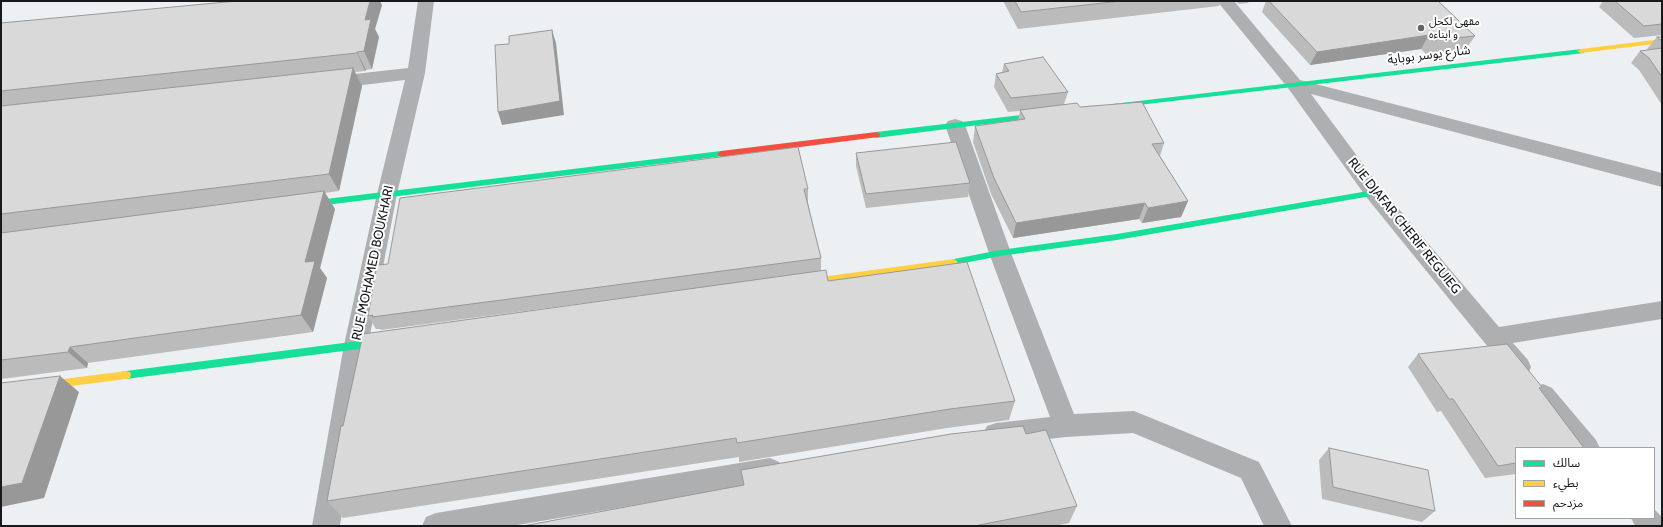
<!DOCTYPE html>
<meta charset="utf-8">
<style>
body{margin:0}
#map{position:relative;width:1663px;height:527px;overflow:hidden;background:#ecf0f3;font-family:Cabin,"Noto Sans Arabic",sans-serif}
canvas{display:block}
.frame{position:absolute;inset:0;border:2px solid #17191b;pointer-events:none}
.legend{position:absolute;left:1515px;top:447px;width:140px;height:72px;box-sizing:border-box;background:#fff;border:1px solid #a2a3a4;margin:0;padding:5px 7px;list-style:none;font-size:12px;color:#17191b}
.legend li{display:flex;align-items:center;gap:8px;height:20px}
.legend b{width:20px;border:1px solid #a2a3a4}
</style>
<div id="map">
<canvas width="1663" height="527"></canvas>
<div class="frame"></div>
<ul class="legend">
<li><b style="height:5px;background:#16e098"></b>سالك</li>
<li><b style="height:5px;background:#ffcf43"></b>بطيء</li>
<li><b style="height:5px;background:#f24e42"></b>مزدحم</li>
</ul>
</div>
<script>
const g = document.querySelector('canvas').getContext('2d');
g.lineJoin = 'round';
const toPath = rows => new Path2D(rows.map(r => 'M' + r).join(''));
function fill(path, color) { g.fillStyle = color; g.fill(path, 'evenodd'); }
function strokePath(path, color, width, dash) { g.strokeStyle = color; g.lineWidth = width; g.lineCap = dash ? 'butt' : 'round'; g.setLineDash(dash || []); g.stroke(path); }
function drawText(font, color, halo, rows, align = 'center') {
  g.font = font + ' Cabin,"Noto Sans Arabic",sans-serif'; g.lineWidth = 4; g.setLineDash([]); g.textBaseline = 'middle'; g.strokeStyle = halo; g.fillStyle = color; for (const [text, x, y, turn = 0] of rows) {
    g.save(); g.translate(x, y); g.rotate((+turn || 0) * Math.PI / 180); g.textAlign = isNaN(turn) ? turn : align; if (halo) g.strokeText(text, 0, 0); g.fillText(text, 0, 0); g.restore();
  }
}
fill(toPath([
 [418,1,434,1,425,73,397,194,368,345,340,526,312,526,344,345,377,194,405,80,328,89,322,87,319,83,322,79,328,77,408,68,418,1],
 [1217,1,1234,1,1300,80,1662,173,1662,187,1311,94,1381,188,1499,327,1662,301,1662,319,1513,343,1528,360,1531,367,1528,374,1519,377,1510,374,1367,198,1288,88,1217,1],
 [955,119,962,121,965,125,1011,253,1074,414,1134,411,1259,462,1292,526,1264,526,1241,478,1133,433,1066,437,996,445,987,442,983,434,987,426,996,423,1050,417,989,253,945,125,948,121,955,119],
 [1543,384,1552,388,1596,440,1600,448,1571,448,1534,402,1531,395,1534,388,1543,384],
 [770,458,779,462,783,470,779,478,770,482,512,526,422,526,426,517,436,513,770,458],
 [1654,509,1662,517,1662,526,1635,526,1631,518,1654,518,1654,509]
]), '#aeafb1');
fill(toPath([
 [1581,49,1584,49,1584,53,1113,108,1109,106,1113,104,1581,49],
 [1047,112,1051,114,1050,116,876,138,872,135,876,132,1047,112],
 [721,151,725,154,724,156,301,208,297,205,301,202,721,151],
 [1374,190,1378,193,1377,195,1117,240,1000,256,954,265,950,262,954,259,1000,250,1117,234,1374,190],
 [390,337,393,338,395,341,393,344,390,345,126,379,122,378,121,375,122,372,126,371,390,337]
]), '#16e098');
fill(toPath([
 [1662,39,1662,43,1581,53,1577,51,1581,49,1662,39],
 [954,259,958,262,954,265,799,288,796,286,794,284,796,282,799,280,954,259],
 [126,371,130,372,131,375,130,378,126,379,1,395,1,387,126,371]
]), '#ffcf43');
fill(toPath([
 [876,132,879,133,880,135,879,137,721,157,717,154,721,151,876,132]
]), '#f24e42');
fill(toPath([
 [1003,1,1221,1,1219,6,1018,29],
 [1235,1,1249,1,1248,3,1239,4],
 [1266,1,1438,1,1475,36,1466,49,1426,54,1421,49,1310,65,1262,12],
 [1603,1,1662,1,1662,35,1634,38,1599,7],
 [382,5,375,29,379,37,372,69,366,70,365,71,355,72,362,86,339,191,325,193,335,209,320,268,327,278,313,332,88,363,87,368,1,379,1,23],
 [1657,37,1662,37,1662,105,1639,70,1631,63,1640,51,1648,50,1647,49],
 [1004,64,1068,92,1064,104,1080,107,1164,143,1160,156,1188,201,1181,217,1142,223,1139,219,1013,238,991,194,973,142,975,126,1018,120,1020,111,1008,112,994,87,996,74,1002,72],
 [856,153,970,183,968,197,866,208,856,166],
 [808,189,808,203,821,258,821,271,828,281,1015,401,1009,420,947,428,739,462,739,457,343,518,327,501,343,426,668,292,381,330,380,329,376,329,368,316,388,264],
 [1418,354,1542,387,1540,389,1516,448,1516,474,1485,478,1441,411,1437,412,1408,367],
 [1026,434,1077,506,1069,523,1055,526,523,526],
 [1329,448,1435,511,1422,522,1322,499,1319,460]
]), '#bbb');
fill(toPath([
 [370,1,380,1,382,5,375,29,379,37,372,69,364,51,365,20],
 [552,30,556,43,564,115,502,125,498,112],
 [1429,35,1421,49,1310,65,1317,52],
 [357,52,366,70,365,71,357,53],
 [353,68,362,86,339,191,329,174],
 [324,191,335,209,320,268,327,278,313,332,301,315,305,262],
 [1188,201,1181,217,1142,223,1148,208],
 [1145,203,1139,219,1013,238,1016,223],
 [70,347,88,363,87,368,68,352],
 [60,376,79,392,44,498,1,507,1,487]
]), '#989899');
const building = toPath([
 [237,1,370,1,365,20,371,19,364,51,357,52,357,53,1,91,1,23,237,1],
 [1015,1,1121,1,1021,12,1015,1],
 [1269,1,1438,1,1475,36,1434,40,1429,35,1317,52,1269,1],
 [1615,1,1662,1,1662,24,1644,26,1615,1],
 [552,30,560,101,498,112,495,45,509,44,509,36,552,30],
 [1657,37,1662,37,1662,41,1657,37],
 [1662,48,1662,77,1649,58,1640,51,1662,48],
 [1043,57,1068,92,1011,98,996,74,1009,71,1004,64,1043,57],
 [353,68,329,174,1,214,1,106,353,68],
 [1142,102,1164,143,1152,144,1188,201,1148,208,1145,203,1016,223,994,178,975,126,1025,119,1020,110,1077,103,1080,107,1142,102],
 [956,142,970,183,866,194,856,153,956,142],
 [798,147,808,189,804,189,821,258,372,317,373,315,368,316,377,265,388,264,400,198,798,147],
 [324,191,305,262,315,261,301,315,70,347,68,352,1,360,1,233,324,191],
 [967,262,1015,401,950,409,737,443,736,438,327,501,341,426,343,426,363,334,826,270,828,281,967,262],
 [1507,344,1542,387,1539,388,1584,448,1516,448,1516,463,1498,466,1453,399,1449,399,1418,354,1507,344],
 [60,376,22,483,1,487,1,383,60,376],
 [1023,426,1026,434,1046,430,1077,506,974,526,523,526,744,485,741,470,951,434,1023,426],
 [1329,448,1428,470,1435,511,1333,487,1329,448]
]);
fill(building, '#d9d9da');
strokePath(building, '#989899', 1);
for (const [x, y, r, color] of [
 [1421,28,4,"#626467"]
]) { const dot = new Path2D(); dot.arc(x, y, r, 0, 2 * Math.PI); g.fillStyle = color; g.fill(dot); strokePath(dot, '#fff', 1.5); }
drawText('11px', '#17191b', '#fff', [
 ["مقهى لكحل",1429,22],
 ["و ابناءه",1429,35]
], 'left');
drawText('13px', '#17191b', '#fff', [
 ["شارع يوسر بوباية",1429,55,-7],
 ["RUE DJAFAR CHERIF REGUIEG",1404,226,51],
 ["RUE MOHAMED BOUKHARI",373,263,-78]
]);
</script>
